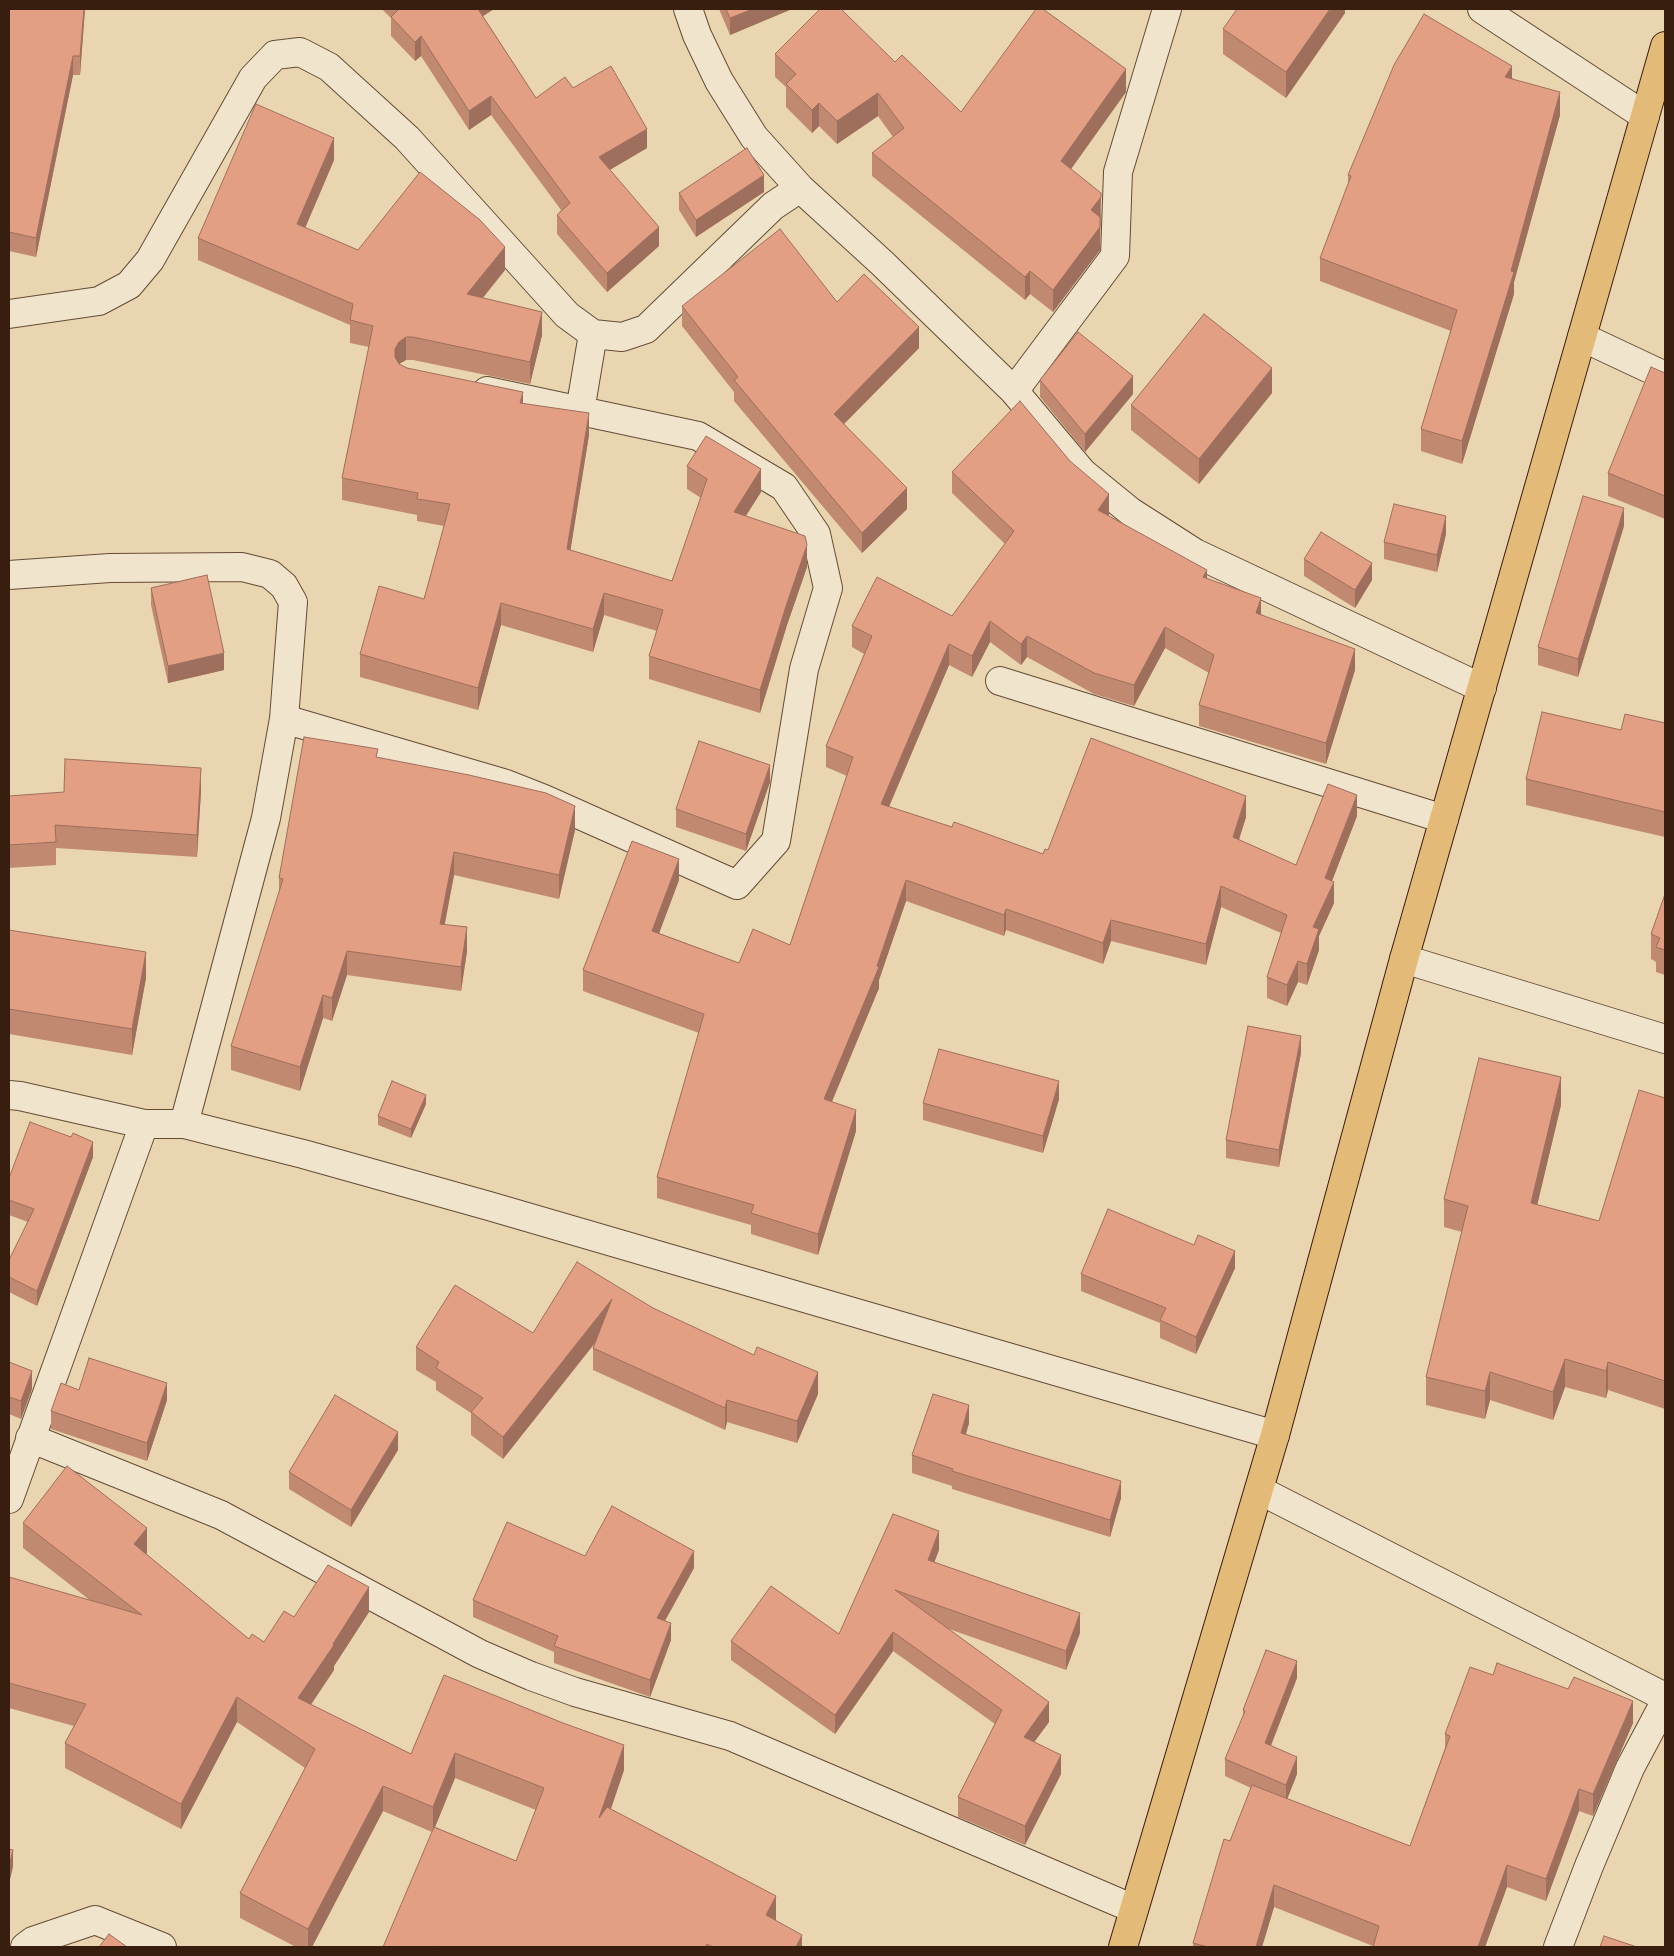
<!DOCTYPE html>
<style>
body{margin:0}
#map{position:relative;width:1674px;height:1956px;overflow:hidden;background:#e9d5b0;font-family:Vollkorn,serif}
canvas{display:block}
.frame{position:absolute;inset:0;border:10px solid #371e0e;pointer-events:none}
</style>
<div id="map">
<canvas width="1674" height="1956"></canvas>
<div class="frame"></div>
</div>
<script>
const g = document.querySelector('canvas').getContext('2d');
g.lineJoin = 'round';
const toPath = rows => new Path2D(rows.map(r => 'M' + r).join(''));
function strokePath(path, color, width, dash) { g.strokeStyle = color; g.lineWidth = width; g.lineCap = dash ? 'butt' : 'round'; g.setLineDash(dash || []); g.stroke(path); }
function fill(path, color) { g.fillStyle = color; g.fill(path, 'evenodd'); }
const minor = toPath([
 [688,9,697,35,719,81,754,137,800,188,882,263,1014,391,1082,472,1131,512,1195,553,1482,688],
 [1482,9,1645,116],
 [9,314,99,301,129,285,150,260,253,78,275,55,300,52,329,67,407,138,567,315,593,334,622,337,646,329,773,206,800,188],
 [1582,337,1665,376],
 [1014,391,1115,256,1118,172,1167,9],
 [580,411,593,334],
 [9,575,110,568,242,567,270,574,284,586,293,602,284,719,266,818,184,1124],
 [1000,681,1444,819],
 [284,719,506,784,544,799,737,885,776,841,804,669,828,588,816,534,784,487,698,436,487,391],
 [1404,959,1665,1039],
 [9,1095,20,1096,144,1124,184,1124,303,1154,489,1206,1275,1435],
 [30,1438,221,1515,480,1654,531,1676,575,1692,730,1736,1134,1909],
 [1259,1490,1665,1697],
 [9,1499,144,1124],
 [25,1947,33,1941,95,1920,162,1947],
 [1558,1947,1589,1866,1630,1768,1665,1702]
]);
const major = toPath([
 [1123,1947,1275,1435,1404,959,1665,46]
]);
strokePath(minor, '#644c36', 30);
strokePath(major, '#371e0e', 30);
strokePath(minor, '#f1e4cc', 28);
strokePath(major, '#e4ba78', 28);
fill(toPath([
 [9,9,85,9,80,75,73,75,36,257,9,251],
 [382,9,494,9,483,16,536,98,573,88,647,148,610,170,659,246,607,292,557,234,557,215,561,210,491,115,469,130,421,56,415,61,391,36,391,18],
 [719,9,792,9,730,35],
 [1345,9,1345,13,1286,98,1223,54,1223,29],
 [775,54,895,62,961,112,1126,92,1071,169,1101,215,1100,221,1100,250,1053,312,1030,294,1025,300,872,176,872,153,893,137,878,116,837,144,819,126,812,133,786,107,786,87,775,77],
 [1512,78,1560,115,1514,282,1514,294,1462,464,1421,451,1421,429,1451,331,1320,281,1320,258,1348,185,1348,175],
 [334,160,305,228,358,250,505,270,483,298,542,335,530,384,413,360,406,360,399,364,407,368,523,403,589,435,570,550,672,581,701,498,687,489,687,466,761,492,746,516,807,567,787,625,760,713,649,679,649,656,657,631,604,615,593,652,501,625,478,710,360,677,360,654,424,599,444,526,417,521,417,515,342,500,342,478,369,347,350,343,350,325,198,260,198,238],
 [764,192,696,237,679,210,679,193],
 [837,302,919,348,844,424,907,509,862,553,734,401,734,392,682,326,682,306],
 [1665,373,1665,519,1608,496,1608,473],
 [1040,380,1133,394,1085,452,1040,397],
 [1272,393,1199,484,1131,430,1131,405],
 [952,472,1109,515,1108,516,1207,578,1261,614,1355,670,1326,764,1199,726,1199,705,1209,673,1165,648,1134,706,1094,694,1027,657,1021,665,990,642,972,677,949,665,889,807,952,827,1043,854,1048,850,1246,817,1239,840,1296,865,1357,816,1332,881,1334,903,1319,936,1319,950,1307,985,1298,982,1287,1006,1267,998,1267,977,1281,933,1221,907,1206,965,1111,941,1103,964,1006,930,1004,936,906,901,879,980,879,988,832,1102,856,1131,818,1255,751,1234,751,1225,657,1198,657,1177,699,1033,583,991,583,970,679,880,659,933,739,963,790,945,847,776,826,767,826,746,864,654,852,647,852,626,952,616,1005,544,952,493],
 [1624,526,1578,677,1538,665,1538,647],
 [1446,534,1437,572,1384,559,1384,542],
 [1304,559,1372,580,1355,608,1304,576],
 [151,588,224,670,168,683,151,605],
 [1665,723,1665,837,1526,805,1526,779,1621,730],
 [378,757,575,830,559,899,454,875,445,924,467,951,461,991,347,975,332,1021,323,1018,300,1091,231,1070,231,1046,279,894,279,878],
 [770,782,746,851,676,827,676,809],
 [201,791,197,857,56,848,56,865,9,868,9,796],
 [1665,894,1665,975,1656,972,1656,962,1651,959,1651,934],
 [9,930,146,978,132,1055,9,1034],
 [1301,1053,1279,1167,1226,1158,1226,1140],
 [1665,1098,1665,1409,1608,1390,1606,1398,1565,1387,1553,1420,1490,1400,1485,1419,1426,1405,1426,1377,1462,1232,1444,1227,1444,1199,1561,1105,1537,1205,1599,1221],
 [1059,1099,1043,1153,923,1120,923,1103],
 [426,1104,411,1138,378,1125,378,1116],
 [93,1157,37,1306,9,1292,9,1260,28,1222,9,1215,9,1178],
 [1235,1268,1196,1354,1160,1338,1160,1323,1081,1291,1081,1274],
 [653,1308,818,1394,797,1443,727,1422,725,1430,593,1370,593,1348,596,1342,503,1459,471,1435,471,1413,436,1390,436,1382,416,1370,416,1347,533,1333],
 [9,1362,32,1389,21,1419,9,1414],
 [79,1390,167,1400,147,1461,51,1429,51,1411],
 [969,1423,966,1434,1121,1498,1110,1537,952,1489,952,1486,912,1473,912,1455],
 [398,1450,351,1527,289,1489,289,1472],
 [23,1523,147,1553,146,1554,249,1639,264,1642,294,1617,369,1612,334,1666,334,1670,311,1705,411,1754,444,1675,624,1770,611,1809,776,1921,802,1947,383,1947,432,1832,383,1811,312,1947,296,1947,240,1918,240,1893,305,1768,237,1722,181,1829,65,1768,65,1743,74,1726,9,1708,9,1577,91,1601,23,1548],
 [455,1778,536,1810,516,1861,435,1827],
 [939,1550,934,1562,1080,1633,1066,1670,946,1628,1049,1722,1034,1742,1061,1774,1025,1845,958,1817,958,1797,995,1724,893,1651,835,1734,731,1660,731,1641,839,1634],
 [585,1556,694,1568,665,1621,671,1640,650,1697,554,1663,554,1652,473,1617,473,1600],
 [1297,1678,1271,1746,1297,1774,1287,1799,1410,1846,1445,1748,1445,1734,1633,1723,1593,1816,1579,1811,1546,1901,1507,1887,1485,1947,1373,1947,1373,1946,1274,1907,1262,1947,1193,1947,1193,1943,1230,1841,1251,1788,1225,1776,1225,1759,1243,1718,1243,1710]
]), '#c28971');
fill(toPath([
 [84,9,85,9,80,75,80,56],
 [474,9,494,9,474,22],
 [753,9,792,9,730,35,730,18],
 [1330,9,1345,9,1345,13,1286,98,1286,72],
 [421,36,421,56,415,61,415,42],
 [73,56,73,75,36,257,36,238],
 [1512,66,1512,88,1505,77],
 [1126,69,1126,92,1061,183,1061,161],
 [1560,92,1560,115,1514,282,1514,294,1462,464,1462,441],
 [878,93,878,116,837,144,837,121],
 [491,96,491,115,469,130,469,111],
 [819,103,819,126,812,133,812,110],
 [647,129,647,148,599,176,599,157],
 [334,138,334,160,297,247,297,224],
 [764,175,764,192,696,237,696,220],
 [1101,193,1100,250,1053,312,1053,290,1091,210],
 [659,227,659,246,607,292,607,273],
 [505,247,505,270,467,317,467,294],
 [1030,271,1030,294,1025,300,1025,277],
 [542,312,542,335,530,384,530,362],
 [919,327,919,348,834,434,834,414],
 [406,337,406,360,399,364,395,371,395,349,399,342],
 [1272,368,1272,393,1199,484,1199,459],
 [1133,376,1133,394,1085,452,1085,434],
 [523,392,523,415,520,403],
 [589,413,589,435,567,572,567,549],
 [761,469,761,492,734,534,734,512],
 [907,488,907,509,862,553,862,533],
 [1109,494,1109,515,1098,531,1098,510],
 [1624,508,1624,526,1578,677,1578,659],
 [1446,516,1446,534,1437,572,1437,555],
 [807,545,807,567,787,625,760,713,760,690,787,603],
 [1372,563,1372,580,1355,608,1355,590],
 [1207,570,1207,591,1203,577],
 [604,593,604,615,593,652,593,629],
 [1261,598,1261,619,1256,613],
 [501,603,501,625,478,710,478,688],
 [990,621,990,642,972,677,972,656],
 [1165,627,1165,648,1134,706,1134,685],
 [1027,636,1027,657,1021,665,1021,644],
 [949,644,949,665,881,825,881,804],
 [1355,649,1355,670,1326,764,1326,743],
 [224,653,224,670,168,683,168,666],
 [770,765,770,782,746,851,746,834],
 [201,768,201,791,197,857,197,835],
 [1357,795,1357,816,1325,899,1325,878],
 [1246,796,1246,817,1233,858,1233,837],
 [575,806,575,830,559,899,559,875],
 [454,852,454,875,440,947,440,924],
 [679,859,679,880,652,952,652,931],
 [906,880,906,901,879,980,879,988,824,1120,824,1099,877,966],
 [1334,882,1334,903,1319,936,1319,950,1307,985,1307,964,1313,927],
 [1221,886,1221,907,1206,965,1206,944],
 [1006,909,1006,930,1004,936,1004,915],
 [1111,920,1111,941,1103,964,1103,943],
 [467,927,467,951,461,991,461,967],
 [347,951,347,975,332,1021,332,998],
 [146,952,146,978,132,1055,132,1029],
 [1298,961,1298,982,1287,1006,1287,985],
 [323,995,323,1018,300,1091,300,1067],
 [1301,1036,1301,1053,1279,1167,1279,1150],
 [1561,1077,1561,1105,1531,1231,1531,1203],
 [1059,1081,1059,1099,1043,1153,1043,1136],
 [426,1095,426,1104,411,1138,411,1129],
 [856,1110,856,1131,818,1255,818,1234],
 [93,1142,93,1157,37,1306,37,1291],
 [1235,1251,1235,1268,1196,1354,1196,1337],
 [612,1299,612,1321,503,1459,503,1437],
 [1565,1359,1565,1387,1553,1420,1553,1392],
 [1608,1362,1608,1390,1606,1398,1606,1371],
 [32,1371,32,1389,21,1419,21,1401],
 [818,1372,818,1394,797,1443,797,1421],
 [1490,1372,1490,1400,1485,1419,1485,1391],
 [167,1383,167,1400,147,1461,147,1443],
 [727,1400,727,1422,725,1430,725,1408],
 [969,1405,969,1423,961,1450,961,1433],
 [398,1432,398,1450,351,1527,351,1510],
 [1121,1481,1121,1498,1110,1537,1110,1520],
 [147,1528,147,1553,134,1569,134,1544],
 [939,1531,939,1550,928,1579,928,1560],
 [694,1551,694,1568,657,1635,657,1618],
 [369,1587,369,1612,334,1666,334,1670,298,1723,298,1698],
 [1080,1613,1080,1633,1066,1670,1066,1651],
 [671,1623,671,1640,650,1697,650,1680],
 [893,1632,893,1651,835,1734,835,1715],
 [1297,1661,1297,1678,1265,1760,1265,1743],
 [237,1697,237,1722,181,1829,181,1804],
 [1633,1701,1633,1723,1593,1816,1593,1794],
 [1049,1702,1049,1722,1024,1756,1024,1737],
 [624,1745,624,1770,599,1843,599,1818],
 [455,1753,455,1778,433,1832,433,1807],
 [1061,1755,1061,1774,1025,1845,1025,1826],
 [1297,1757,1297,1774,1286,1802,1286,1785],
 [383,1786,383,1811,312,1947,308,1947,308,1929],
 [1579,1789,1579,1811,1546,1901,1546,1879],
 [13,1850,13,1867,9,1884,9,1866],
 [1507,1865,1507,1887,1485,1947,1478,1947],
 [1274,1885,1274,1907,1262,1947,1256,1947],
 [776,1896,776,1921,766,1915],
 [802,1935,802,1947,796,1947]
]), '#9e6f5c');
const building = toPath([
 [9,9,84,9,80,56,73,56,36,238,9,232,9,9],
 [399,9,478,9,536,98,565,77,573,88,611,66,647,129,599,157,659,227,607,273,557,215,570,203,491,96,469,111,421,36,415,42,391,17,399,9],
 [726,9,753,9,730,18,726,9],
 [820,9,841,9,895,62,902,55,961,112,1036,9,1043,9,1126,69,1061,161,1101,193,1101,197,1091,210,1100,217,1100,227,1053,290,1030,271,1025,277,872,153,904,128,878,93,837,121,819,103,812,110,786,84,796,74,775,54,820,9],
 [1237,9,1330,9,1286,72,1223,29,1237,9],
 [1424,14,1512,66,1505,77,1560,92,1511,271,1514,272,1462,441,1421,429,1457,310,1320,258,1351,176,1348,175,1394,65,1424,14],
 [256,104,334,138,297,224,358,250,420,172,480,220,505,247,467,294,542,312,530,362,413,337,406,337,399,342,395,349,395,357,399,364,407,368,523,392,520,403,589,413,567,549,672,581,707,479,687,466,706,436,761,469,734,512,805,536,807,545,787,603,760,690,649,656,663,610,604,593,593,629,501,603,478,688,360,654,379,586,424,599,450,504,417,499,418,493,342,478,373,326,350,320,353,304,198,238,256,104],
 [747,148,764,175,696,220,679,193,747,148],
 [780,229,837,302,864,274,919,327,834,414,907,488,862,533,734,380,738,377,682,306,780,229],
 [1204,314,1272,368,1199,459,1131,405,1204,314],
 [1078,332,1133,376,1085,434,1040,380,1078,332],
 [1651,367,1665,373,1665,496,1608,473,1651,367],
 [1020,401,1070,461,1109,494,1098,510,1207,570,1203,577,1261,598,1256,613,1355,649,1326,743,1199,705,1214,655,1165,627,1134,685,1094,673,1027,636,1021,644,990,621,972,656,949,644,881,804,952,827,954,822,1043,854,1045,849,1048,850,1091,738,1246,796,1233,837,1296,865,1328,784,1357,795,1325,878,1334,882,1313,927,1319,929,1307,964,1298,961,1287,985,1267,977,1287,915,1221,886,1206,944,1111,920,1103,943,1006,909,1004,915,906,880,877,966,879,967,824,1099,856,1110,818,1234,751,1213,754,1205,657,1177,704,1014,583,970,632,841,679,859,652,931,739,963,753,929,790,945,853,757,826,746,872,636,852,626,877,577,952,616,1014,531,952,472,1020,401],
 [1583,496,1624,508,1578,659,1538,647,1583,496],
 [1394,504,1446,516,1437,555,1384,542,1394,504],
 [1321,532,1372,563,1355,590,1304,559,1321,532],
 [207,575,224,653,168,666,151,588,207,575],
 [1542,712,1621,730,1625,714,1665,723,1665,812,1526,779,1542,712],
 [304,737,378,749,376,757,469,775,546,793,575,806,559,875,454,852,440,924,467,927,461,967,347,951,332,998,323,995,300,1067,231,1046,283,879,279,878,304,737],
 [699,741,770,765,746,834,676,809,699,741],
 [65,759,201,768,197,835,55,825,56,842,9,845,9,796,64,792,65,759],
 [1665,894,1665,950,1656,947,1660,938,1651,934,1665,894],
 [9,930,146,952,132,1029,9,1009,9,930],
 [1248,1026,1301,1036,1279,1150,1226,1140,1248,1026],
 [939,1049,1059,1081,1043,1136,923,1103,939,1049],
 [1479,1058,1561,1077,1531,1203,1599,1221,1639,1090,1665,1098,1665,1381,1608,1362,1606,1371,1565,1359,1553,1392,1490,1372,1485,1391,1426,1377,1468,1206,1444,1199,1479,1058],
 [392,1081,426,1095,411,1129,378,1116,392,1081],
 [30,1122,71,1137,73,1133,93,1142,37,1291,9,1277,9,1260,34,1209,9,1200,9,1178,30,1122],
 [1108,1209,1194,1245,1198,1235,1235,1251,1196,1337,1160,1320,1166,1308,1081,1274,1108,1209],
 [577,1262,653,1308,754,1355,757,1347,818,1372,797,1421,727,1400,725,1408,593,1348,612,1299,503,1437,471,1412,483,1398,436,1368,439,1362,416,1347,455,1285,533,1333,577,1262],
 [89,1358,167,1383,147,1443,51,1411,61,1383,79,1390,89,1358],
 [9,1362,32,1371,21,1401,9,1397,9,1362],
 [933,1394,969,1405,961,1433,1121,1481,1110,1520,952,1471,953,1469,912,1455,933,1394],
 [335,1395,398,1432,351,1510,289,1472,335,1395],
 [67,1466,147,1528,134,1544,249,1639,252,1634,264,1642,284,1611,294,1617,328,1565,369,1587,333,1644,334,1645,298,1698,411,1754,444,1675,563,1723,624,1745,599,1818,607,1807,776,1896,766,1915,802,1935,796,1947,713,1947,707,1944,705,1947,438,1947,436,1946,436,1947,383,1947,434,1827,516,1861,544,1788,455,1753,433,1807,383,1786,308,1929,240,1893,315,1749,237,1697,181,1804,65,1743,86,1704,9,1683,9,1577,142,1615,23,1523,67,1466],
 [612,1506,694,1551,657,1618,671,1623,650,1680,554,1646,558,1636,473,1600,507,1522,585,1556,612,1506],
 [893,1514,939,1531,928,1560,1080,1613,1066,1651,895,1590,1049,1702,1024,1737,1061,1755,1025,1826,958,1797,1002,1710,893,1632,835,1715,731,1641,771,1586,839,1634,893,1514],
 [1266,1650,1297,1661,1265,1743,1297,1757,1286,1785,1225,1759,1245,1711,1243,1710,1266,1650],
 [1497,1663,1568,1689,1574,1677,1633,1701,1593,1794,1579,1789,1546,1879,1507,1865,1478,1947,1373,1947,1379,1926,1274,1885,1256,1947,1208,1947,1193,1943,1224,1839,1230,1841,1252,1785,1410,1846,1450,1736,1445,1734,1470,1667,1493,1675,1497,1663],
 [9,1849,13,1850,9,1866,9,1849],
 [109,1934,127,1947,99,1947,109,1934],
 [1604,1936,1637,1947,1600,1947,1604,1936]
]);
fill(building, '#e29f83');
strokePath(building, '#9e6f5c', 1);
</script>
